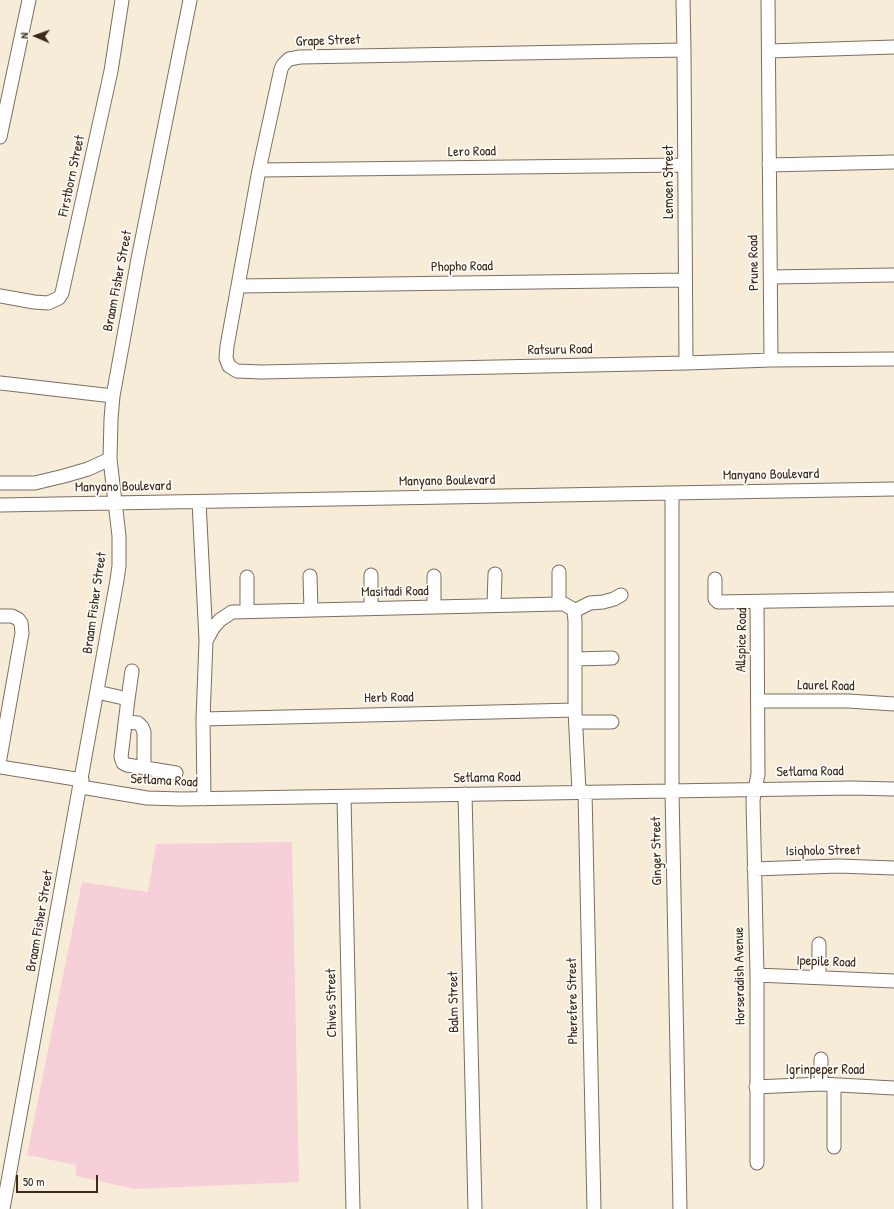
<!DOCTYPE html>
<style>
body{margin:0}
#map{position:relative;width:894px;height:1209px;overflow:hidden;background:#f6ecd8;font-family:"Patrick Hand",sans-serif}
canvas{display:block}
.north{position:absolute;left:16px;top:16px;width:40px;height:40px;-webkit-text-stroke:3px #fdfcf7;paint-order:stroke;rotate:272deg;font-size:11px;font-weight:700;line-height:16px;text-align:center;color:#3b2a1e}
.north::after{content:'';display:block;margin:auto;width:14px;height:18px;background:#3b2a1e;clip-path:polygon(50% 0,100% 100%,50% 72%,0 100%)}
.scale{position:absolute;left:16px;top:1175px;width:82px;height:18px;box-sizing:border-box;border:2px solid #3b2a1e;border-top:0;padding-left:5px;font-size:12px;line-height:14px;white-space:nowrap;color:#3b2a1e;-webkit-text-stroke:3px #fdfcf7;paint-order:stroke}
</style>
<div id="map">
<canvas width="894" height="1209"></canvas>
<div class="north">N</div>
<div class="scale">50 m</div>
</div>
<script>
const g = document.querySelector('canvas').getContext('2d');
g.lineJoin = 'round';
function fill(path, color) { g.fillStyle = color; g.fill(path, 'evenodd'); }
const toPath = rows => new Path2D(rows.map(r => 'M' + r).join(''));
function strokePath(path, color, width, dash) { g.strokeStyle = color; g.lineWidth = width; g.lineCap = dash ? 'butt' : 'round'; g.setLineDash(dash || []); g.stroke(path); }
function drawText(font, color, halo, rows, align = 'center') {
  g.font = font + ' "Patrick Hand",sans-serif'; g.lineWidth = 3.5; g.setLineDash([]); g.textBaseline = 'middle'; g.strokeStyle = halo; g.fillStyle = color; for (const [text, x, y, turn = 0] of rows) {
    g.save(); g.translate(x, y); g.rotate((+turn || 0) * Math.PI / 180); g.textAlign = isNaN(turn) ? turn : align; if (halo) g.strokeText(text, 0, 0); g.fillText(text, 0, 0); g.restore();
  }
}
fill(toPath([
 [292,842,299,1182,134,1189,76,1176,76,1165,27,1155,82,882,148,892,156,844]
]), '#f6cfd8');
const minor = toPath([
 [683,0,684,50,686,363],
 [768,0,771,360],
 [684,50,300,57,289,59,283,65,281,69,259,170,227,346,226,358,229,366,237,371,261,372,686,363,771,360,894,359],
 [769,51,894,47],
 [0,137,29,0],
 [769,165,894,162],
 [259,170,684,165],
 [771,277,894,275],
 [238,286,685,280],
 [0,296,34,302,48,303,59,298,62,293,111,71,122,0],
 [0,383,113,396],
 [0,483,35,483,64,476,88,469,110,459],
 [672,493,672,791,680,1209],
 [199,502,206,640],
 [0,505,894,489],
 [559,572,559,604],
 [310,576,311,610],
 [434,576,434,607],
 [247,577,247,611],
 [715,579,715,599,718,602,894,599],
 [757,602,758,774,753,800,757,975,757,1163],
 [494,605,495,574],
 [371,608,371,575],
 [574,611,590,603,603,602,614,599,621,595],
 [0,616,12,616,18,619,21,623,22,633,0,758],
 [575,659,612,658],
 [97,692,128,699,132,671],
 [128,699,121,757,123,763,127,765,176,773],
 [758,701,848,701,894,704],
 [203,719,575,710],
 [126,722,138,723,142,727,144,732,144,768],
 [576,722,612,722],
 [0,767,82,780],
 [81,787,147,798,181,799,852,788,894,789],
 [585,792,594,1209],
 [465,794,475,1209],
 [344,797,353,1209],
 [204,799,203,719,206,641,213,628,220,620,232,612,559,604,564,604,571,608,574,611,575,621,575,710,579,792],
 [754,869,838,866,894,868],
 [757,975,894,981],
 [819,977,819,944],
 [821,1059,821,1084],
 [834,1085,834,1147],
 [756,1087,821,1084,894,1088],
 [3,1209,117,580,119,566,119,536,110,459,111,419,113,396,138,259,190,0]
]);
strokePath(minor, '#7c6e5f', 15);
strokePath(minor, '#fff', 13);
drawText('14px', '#3b2a1e', '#fdfcf7', [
 ["Grape Street",328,41,-2],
 ["Lero Road",472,152,-1],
 ["Firstborn Street",72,176,-78],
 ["Lemoen Street",669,182,-90],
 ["Prune Road",754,263,-91],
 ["Phopho Road",462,267,-1],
 ["Braam Fisher Street",118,281,-79],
 ["Ratsuru Road",560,350,-1],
 ["Manyano Boulevard",771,475,-1],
 ["Manyano Boulevard",447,481,-1],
 ["Manyano Boulevard",123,487,-1],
 ["Masitadi Road",395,592,-1],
 ["Braam Fisher Street",95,603,-82],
 ["Allspice Road",742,640,-89],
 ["Laurel Road",826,686,1],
 ["Herb Road",389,698,-1],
 ["Setlama Road",810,772,-1],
 ["Setlama Road",487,778,-1],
 ["Setlama Road",164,781,3],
 ["Ginger Street",657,851,-91],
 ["Isiqholo Street",823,851,-1],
 ["Braam Fisher Street",40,921,-80],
 ["Ipepile Road",826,962,2],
 ["Horseradish Avenue",740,976,-91],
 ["Pherefere Street",573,1001,-91],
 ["Balm Street",454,1002,-91],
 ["Chives Street",332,1003,-91],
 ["Igrinpeper Road",825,1070]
]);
</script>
